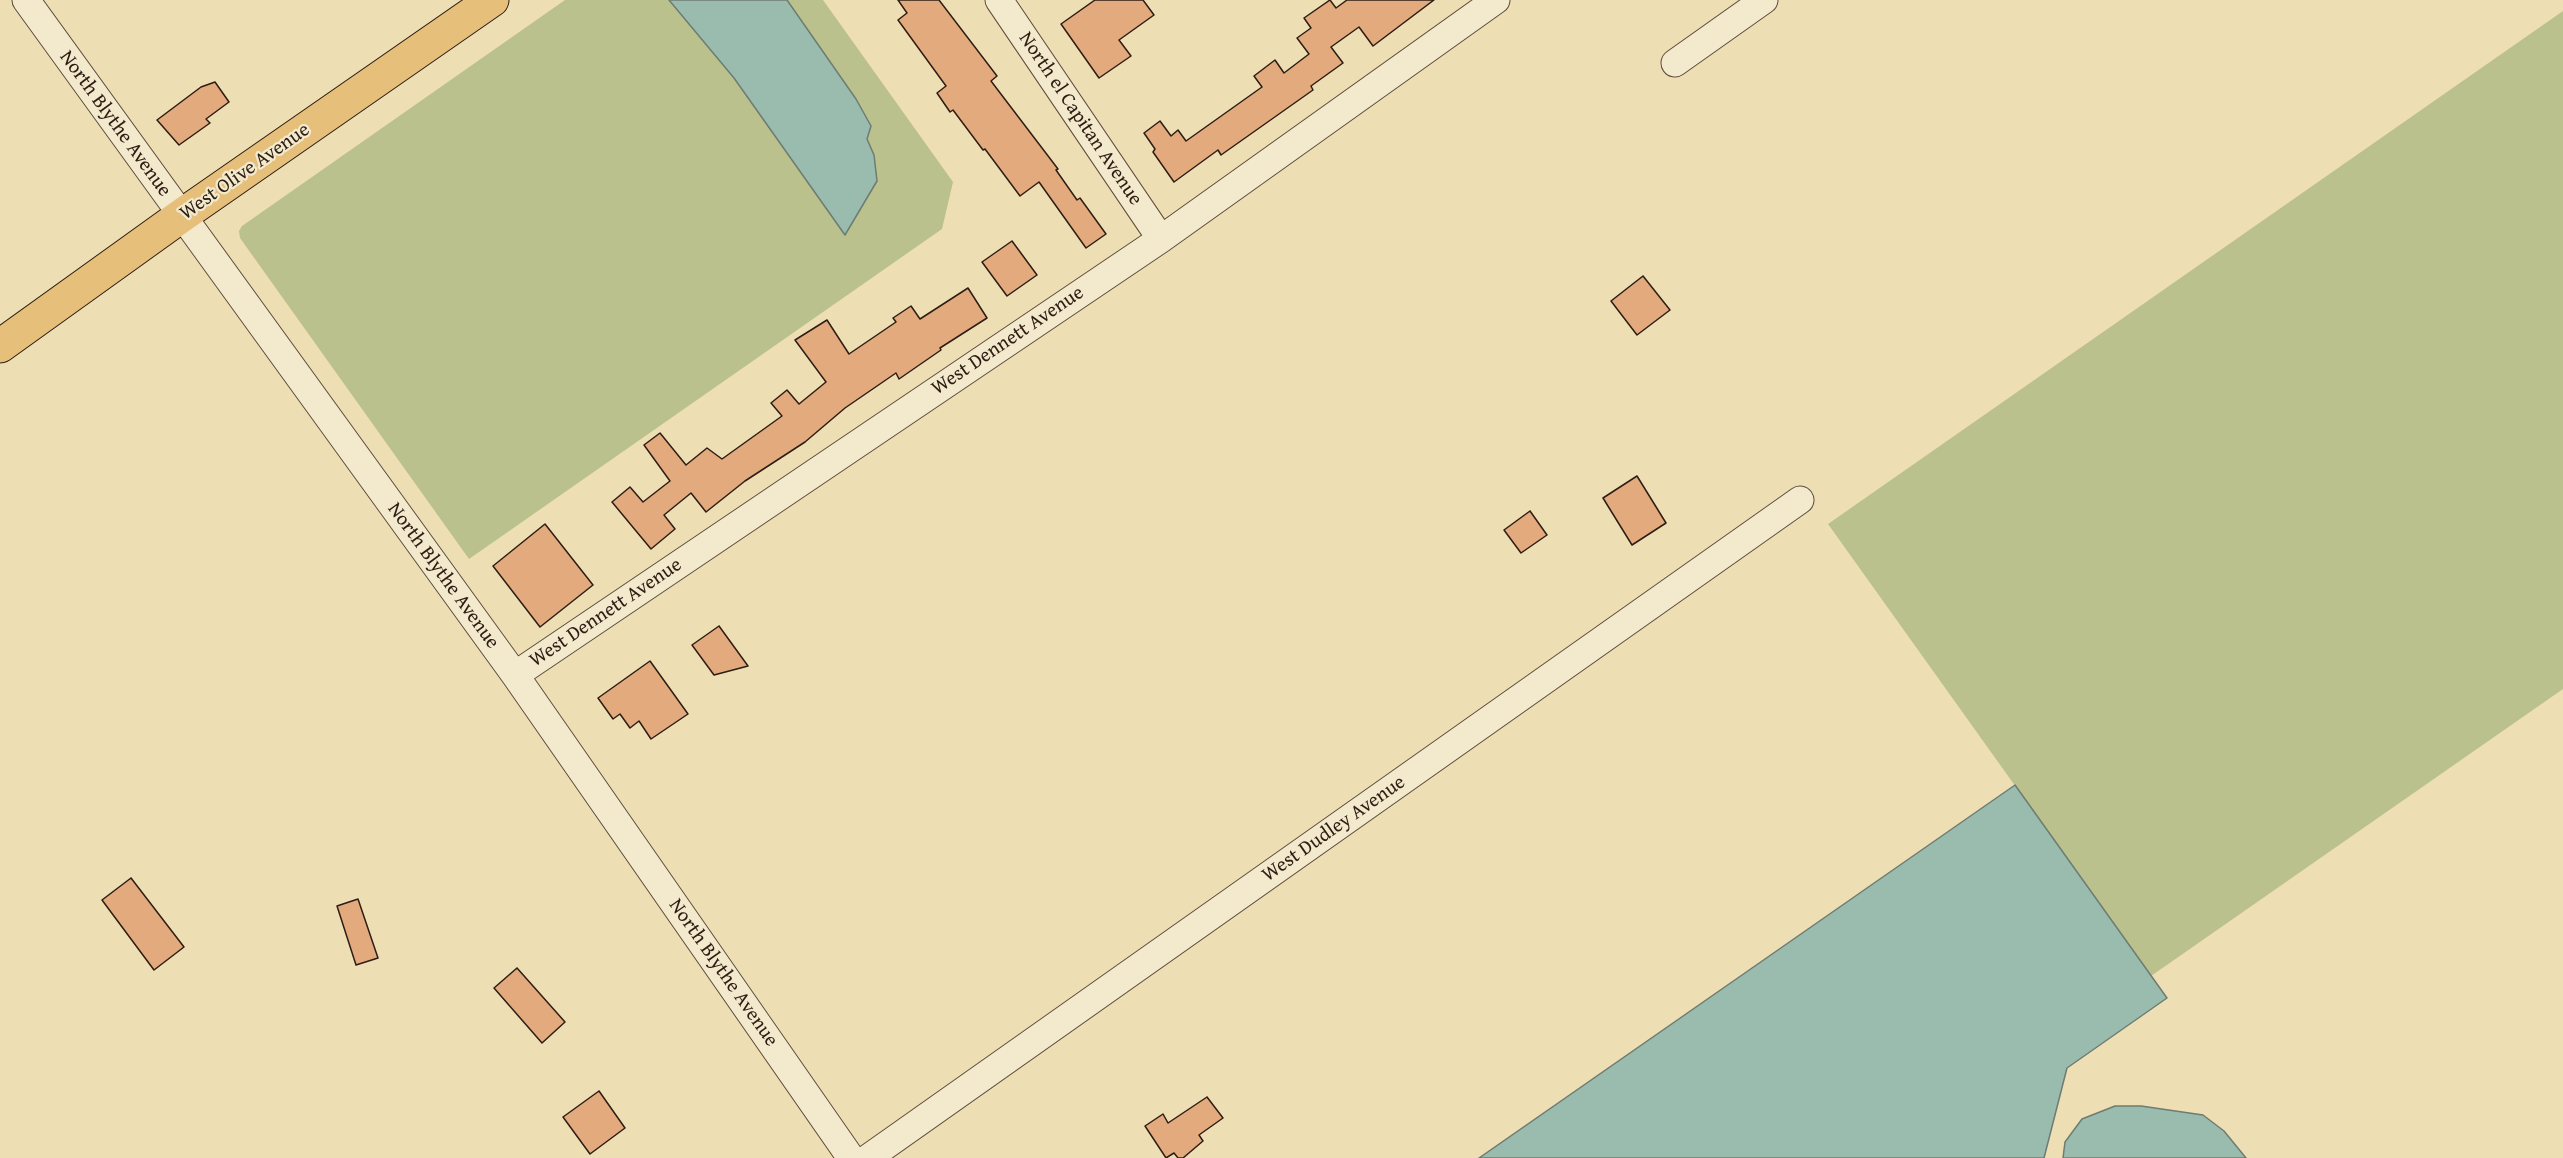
<!DOCTYPE html>
<style>
body{margin:0}
canvas{display:block;background:#eddeb4}
</style>
<canvas width="2563" height="1158"></canvas>
<script>
const g = document.querySelector('canvas').getContext('2d');
g.lineJoin = 'round';
function fill(path, color) { g.fillStyle = color; g.fill(path, 'evenodd'); }
const toPath = rows => new Path2D(rows.map(r => 'M' + r).join(''));
function strokePath(path, color, width, dash) { g.strokeStyle = color; g.lineWidth = width; g.lineCap = dash ? 'butt' : 'round'; g.setLineDash(dash || []); g.stroke(path); }
function drawText(font, color, halo, rows, align = 'center') {
  g.font = font + ' "Gentium Book Plus",serif'; g.lineWidth = 4.5; g.setLineDash([]); g.textBaseline = 'middle'; g.strokeStyle = halo; g.fillStyle = color; for (const [text, x, y, turn = 0] of rows) {
    g.save(); g.translate(x, y); g.rotate((+turn || 0) * Math.PI / 180); g.textAlign = isNaN(turn) ? turn : align; if (halo) g.strokeText(text, 0, 0); g.fillText(text, 0, 0); g.restore();
  }
}
fill(toPath([
 [565,0,823,0,953,182,942,229,469,559,240,238,239,231,242,226],
 [2563,11,2563,689,2151,976,1828,524]
]), '#bac18c');
const water = toPath([
 [669,0,787,0,856,99,871,126,867,139,874,155,877,181,845,235,734,78,669,0],
 [2015,785,2167,998,2067,1068,2044,1158,1479,1158,2015,785],
 [2115,1106,2141,1106,2203,1115,2224,1131,2246,1158,2063,1158,2065,1142,2082,1119,2115,1106]
]);
fill(water, '#99bcaf');
strokePath(water, '#6e7c71', 1.5);
const building = toPath([
 [898,0,939,0,997,76,991,81,1058,169,1056,170,1077,200,1080,198,1106,234,1086,248,1039,182,1020,196,985,149,983,150,953,110,950,112,937,93,946,86,898,20,907,13,898,0],
 [1095,0,1143,0,1154,15,1119,40,1131,56,1099,78,1061,24,1095,0],
 [1330,0,1336,8,1347,0,1434,0,1373,46,1359,27,1331,47,1343,63,1311,86,1313,90,1221,155,1218,150,1174,182,1153,152,1155,149,1144,133,1160,121,1171,136,1178,130,1186,141,1262,87,1254,76,1275,60,1284,73,1309,54,1297,38,1311,28,1304,18,1330,0],
 [215,82,229,102,206,119,210,123,179,145,157,120,201,87,215,82],
 [1012,241,1037,275,1007,296,982,262,1012,241],
 [1643,276,1670,310,1637,335,1611,301,1643,276],
 [968,288,987,318,940,348,941,350,899,379,896,373,845,408,805,442,745,481,706,512,691,493,664,515,675,529,651,549,612,502,630,487,643,502,670,481,644,445,660,433,686,465,707,448,722,459,782,416,771,403,787,390,799,404,826,382,795,340,827,320,849,354,896,322,893,318,911,306,920,319,968,288],
 [1637,476,1666,523,1632,545,1603,498,1637,476],
 [1530,511,1547,535,1521,553,1504,530,1530,511],
 [545,524,593,585,540,627,493,566,545,524],
 [719,626,748,666,714,675,692,645,719,626],
 [650,661,688,714,651,739,639,721,630,728,620,714,613,719,598,698,650,661],
 [131,878,184,947,154,970,102,900,131,878],
 [358,899,378,958,356,965,337,906,358,899],
 [517,968,565,1022,542,1043,494,988,517,968],
 [599,1091,625,1128,590,1154,563,1117,599,1091],
 [1207,1097,1223,1118,1199,1135,1203,1141,1183,1158,1178,1158,1174,1153,1166,1158,1145,1126,1163,1114,1168,1123,1207,1097]
]);
fill(building, '#e3aa7e');
strokePath(building, '#2d1d13', 1.5);
const minor = toPath([
 [26,0,515,675,851,1158],
 [999,0,1161,239],
 [1675,63,1764,0],
 [515,675,1161,239,1496,0],
 [868,1158,1800,500]
]);
const major = toPath([
 [0,346,181,216,492,0]
]);
strokePath(minor, '#5d4d3b', 29);
strokePath(major, '#2d1d13', 35);
strokePath(minor, '#f3eace', 27);
strokePath(major, '#e6bf7a', 33);
drawText('20px', '#2d1d13', '#f3eace', [
 ["North el Capitan Avenue",1080,119,56],
 ["North Blythe Avenue",115,124,54],
 ["West Olive Avenue",245,172,-35],
 ["West Dennett Avenue",1008,341,-34],
 ["North Blythe Avenue",443,576,54],
 ["West Dennett Avenue",606,613,-34],
 ["West Dudley Avenue",1334,829,-35],
 ["North Blythe Avenue",723,973,55]
]);
</script>
